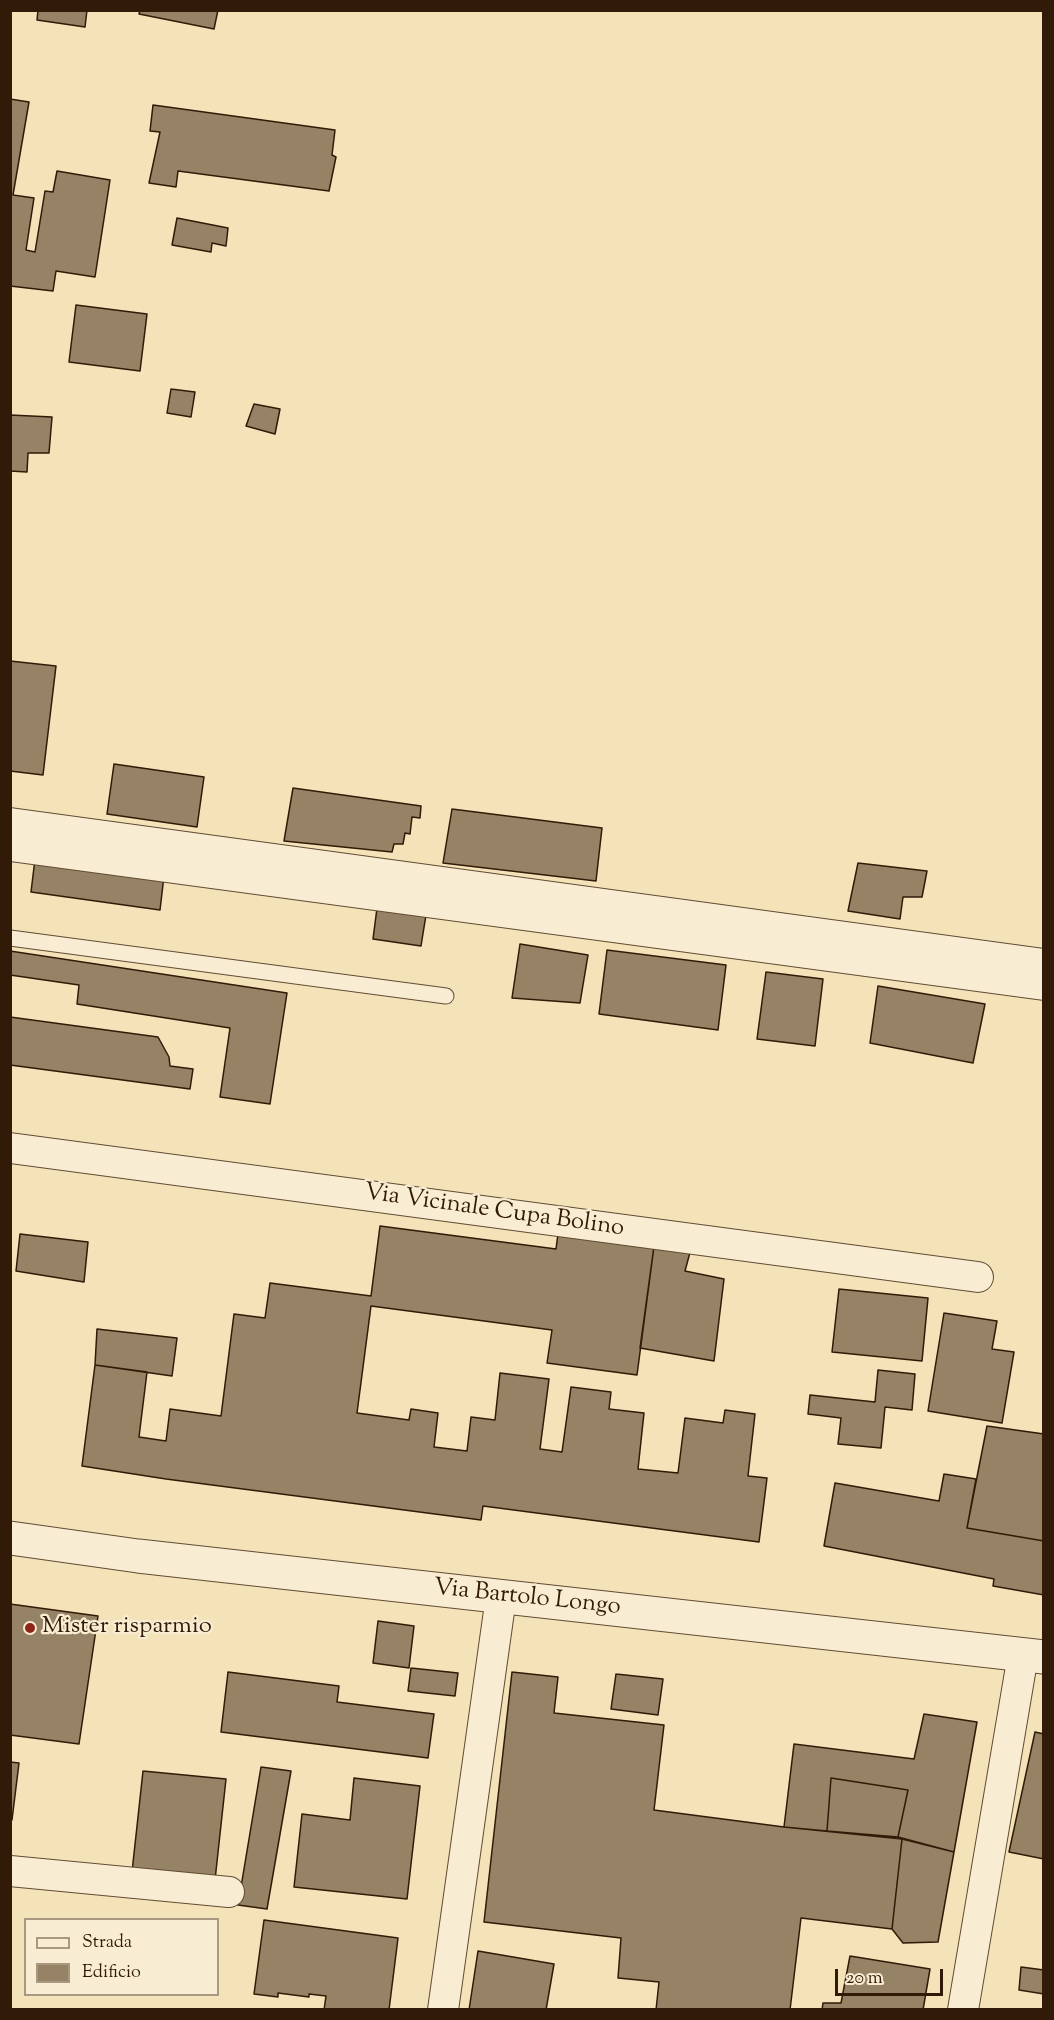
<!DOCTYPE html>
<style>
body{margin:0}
#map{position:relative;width:1054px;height:2020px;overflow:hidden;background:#f4e2b9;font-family:"Sorts Mill Goudy",serif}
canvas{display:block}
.frame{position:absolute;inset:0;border:12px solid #311a07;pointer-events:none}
.legend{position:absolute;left:24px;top:1918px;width:195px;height:78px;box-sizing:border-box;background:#f8ecd2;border:2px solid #a89881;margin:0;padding:8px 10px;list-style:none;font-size:18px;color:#311a07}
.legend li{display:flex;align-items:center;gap:12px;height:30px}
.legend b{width:30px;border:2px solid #a89881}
.scale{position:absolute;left:835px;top:1969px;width:108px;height:27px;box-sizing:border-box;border:3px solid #311a07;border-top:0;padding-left:8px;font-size:18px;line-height:21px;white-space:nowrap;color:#311a07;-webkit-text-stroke:4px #f8ecd2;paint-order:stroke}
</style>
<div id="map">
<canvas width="1054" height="2020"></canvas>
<div class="frame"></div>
<ul class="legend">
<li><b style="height:8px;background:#f8ecd2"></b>Strada</li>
<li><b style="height:16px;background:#968264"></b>Edificio</li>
</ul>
<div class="scale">20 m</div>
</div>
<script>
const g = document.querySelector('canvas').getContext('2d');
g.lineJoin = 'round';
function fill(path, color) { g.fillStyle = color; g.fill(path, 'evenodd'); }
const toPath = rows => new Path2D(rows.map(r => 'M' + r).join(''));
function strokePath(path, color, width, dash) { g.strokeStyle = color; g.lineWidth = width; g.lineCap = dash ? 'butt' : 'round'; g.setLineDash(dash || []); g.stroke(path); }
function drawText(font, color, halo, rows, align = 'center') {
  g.font = font + ' "Sorts Mill Goudy",serif'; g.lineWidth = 4.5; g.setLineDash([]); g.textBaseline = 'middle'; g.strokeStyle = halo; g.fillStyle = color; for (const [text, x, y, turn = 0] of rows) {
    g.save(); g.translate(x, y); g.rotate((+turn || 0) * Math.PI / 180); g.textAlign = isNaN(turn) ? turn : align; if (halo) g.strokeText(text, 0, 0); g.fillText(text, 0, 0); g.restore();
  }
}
const building = toPath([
 [38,10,87,10,85,27,37,20,38,10],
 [140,10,218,10,214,29,139,14,140,10],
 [10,99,29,102,13,195,34,198,26,250,35,252,45,191,53,192,57,171,110,180,95,277,56,271,53,291,10,286,10,99],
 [153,105,335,130,332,155,336,157,329,191,178,171,176,187,149,183,160,132,150,131,153,105],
 [177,218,228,228,226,246,212,243,211,252,172,245,177,218],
 [76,305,147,314,140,371,69,362,76,305],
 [171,389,195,392,191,417,167,413,171,389],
 [254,404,280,409,275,434,246,426,254,404],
 [10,415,52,417,49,453,28,453,27,472,10,471,10,415],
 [10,661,56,666,43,775,10,771,10,661],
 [114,764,204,777,197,827,107,814,114,764],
 [293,788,421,806,420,818,412,817,410,834,405,833,403,844,394,844,392,852,284,841,293,788],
 [452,809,602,828,596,881,443,863,452,809],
 [35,859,164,876,160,910,31,892,35,859],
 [858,863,927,871,922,897,903,897,900,919,848,911,858,863],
 [377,908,426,915,421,946,373,939,377,908],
 [520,944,588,955,580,1003,512,998,520,944],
 [607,950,726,965,718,1030,599,1014,607,950],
 [10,951,287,993,270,1104,220,1097,230,1028,77,1004,79,985,10,975,10,951],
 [766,972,823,979,815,1046,757,1039,766,972],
 [878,986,985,1004,973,1063,870,1043,878,986],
 [10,1017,158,1037,169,1057,170,1066,193,1069,190,1089,10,1065,10,1017],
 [380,1226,556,1249,559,1226,655,1239,637,1375,547,1363,552,1330,371,1306,357,1413,409,1420,411,1409,438,1413,434,1447,467,1451,471,1417,495,1420,500,1373,549,1379,540,1449,562,1452,571,1387,611,1392,609,1409,644,1413,638,1469,678,1473,685,1418,723,1423,725,1410,755,1414,748,1476,767,1478,759,1542,483,1506,481,1520,166,1479,82,1466,95,1365,147,1372,139,1437,166,1441,170,1409,221,1416,234,1314,265,1318,270,1283,371,1296,380,1226],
 [20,1234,88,1242,84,1282,16,1271,20,1234],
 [655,1239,692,1245,685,1271,724,1279,714,1361,640,1348,655,1239],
 [839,1289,928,1298,922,1361,832,1352,839,1289],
 [944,1313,997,1321,992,1349,1014,1352,1002,1423,928,1411,944,1313],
 [97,1329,177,1338,172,1376,95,1365,97,1329],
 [878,1370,915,1374,912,1410,885,1407,881,1448,838,1444,841,1418,808,1414,810,1395,875,1402,878,1370],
 [987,1426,1044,1434,1044,1541,967,1528,987,1426],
 [944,1474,976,1479,967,1528,1044,1541,1044,1595,993,1586,994,1579,824,1546,835,1483,939,1501,944,1474],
 [10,1604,98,1616,79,1744,10,1735,10,1604],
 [378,1621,414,1626,409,1668,373,1663,378,1621],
 [411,1668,458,1673,455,1696,408,1691,411,1668],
 [228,1672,339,1686,337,1702,434,1714,428,1758,221,1732,228,1672],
 [512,1672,558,1677,554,1713,664,1725,654,1810,784,1827,902,1839,892,1929,801,1918,790,2010,656,2010,659,1982,618,1978,621,1938,484,1922,512,1672],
 [616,1674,663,1679,658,1715,611,1709,616,1674],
 [924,1714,977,1722,954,1852,898,1837,908,1790,831,1778,827,1831,784,1827,794,1744,914,1759,924,1714],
 [1035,1732,1044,1734,1044,1859,1009,1852,1035,1732],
 [10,1762,19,1763,12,1820,10,1820,10,1762],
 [261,1767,291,1771,267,1909,238,1905,261,1767],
 [143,1771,226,1779,215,1880,132,1872,143,1771],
 [354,1778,420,1786,407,1899,294,1887,302,1814,350,1820,354,1778],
 [831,1778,908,1790,898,1837,827,1831,831,1778],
 [902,1839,954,1852,938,1942,903,1943,892,1929,902,1839],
 [264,1920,398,1938,389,2010,324,2010,326,1996,309,1994,309,1997,278,1993,278,1997,254,1994,264,1920],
 [478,1951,554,1964,546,2010,469,2010,478,1951],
 [850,1956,930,1969,923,2010,822,2010,823,2003,841,2003,850,1956],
 [1021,1967,1044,1970,1044,1994,1019,1990,1021,1967]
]);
fill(building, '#968264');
strokePath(building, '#311a07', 1.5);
const service = toPath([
 [10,938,446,996]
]);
const minor = toPath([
 [10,823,1044,964],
 [10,846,1044,985],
 [10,1148,978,1277],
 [10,1871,229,1892],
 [443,2010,501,1597],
 [963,2010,1023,1655]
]);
const tertiary = toPath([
 [10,1538,138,1556,1044,1657]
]);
strokePath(service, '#624c34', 17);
strokePath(minor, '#624c34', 32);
strokePath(tertiary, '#624c34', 35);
strokePath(service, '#f8ecd2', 15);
strokePath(minor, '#f8ecd2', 30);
strokePath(tertiary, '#f8ecd2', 33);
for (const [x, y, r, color] of [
 [30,1628,6,"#8f2418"]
]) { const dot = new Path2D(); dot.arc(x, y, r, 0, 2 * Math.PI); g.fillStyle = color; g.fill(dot); strokePath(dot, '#f8ecd2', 2); }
drawText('24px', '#311a07', '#f8ecd2', [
 ["Via Vicinale Cupa Bolino",494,1212,8],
 ["Via Bartolo Longo",527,1599,6]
]);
drawText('24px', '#311a07', '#f8ecd2', [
 ["Mister risparmio",42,1628]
], 'left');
</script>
